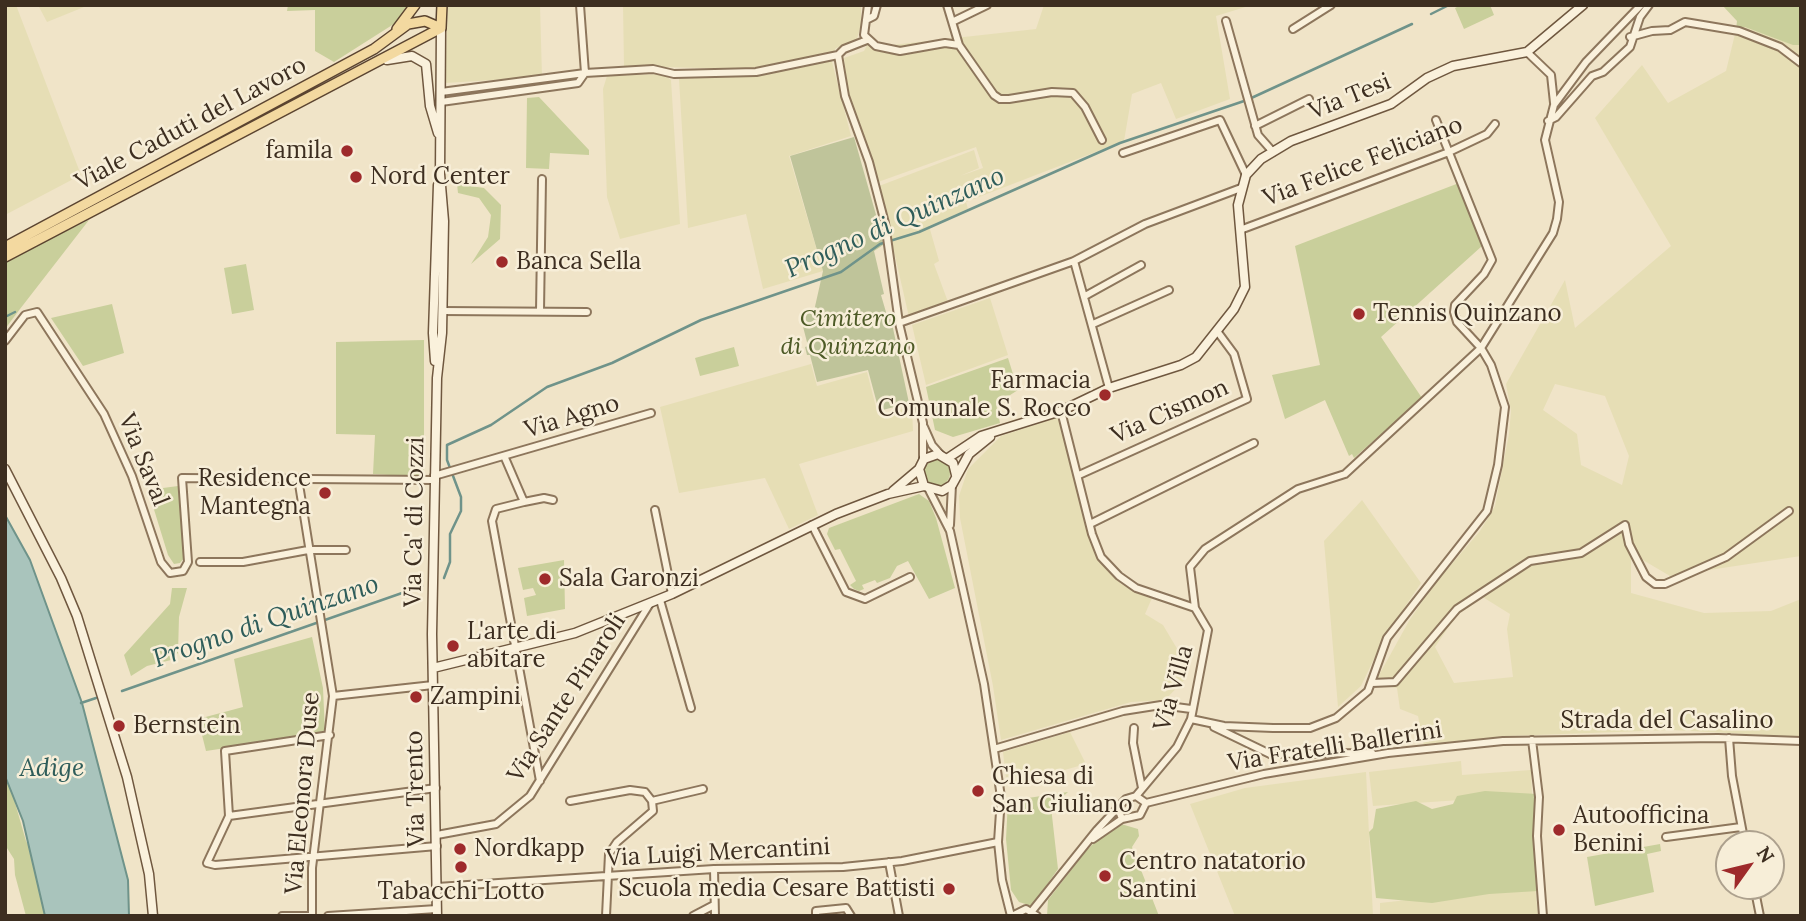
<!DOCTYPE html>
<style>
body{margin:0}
#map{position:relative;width:1806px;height:921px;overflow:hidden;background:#f0e4c8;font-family:Lora,serif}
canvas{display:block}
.frame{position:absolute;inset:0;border:7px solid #3d2e20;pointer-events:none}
.north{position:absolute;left:1715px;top:830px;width:70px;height:70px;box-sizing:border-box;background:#f7eed8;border:2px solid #ada18e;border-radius:50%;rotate:56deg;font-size:19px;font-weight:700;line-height:28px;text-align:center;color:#3d2e20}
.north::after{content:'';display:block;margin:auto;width:24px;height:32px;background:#9e2a2b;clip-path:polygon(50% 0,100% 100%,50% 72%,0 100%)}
</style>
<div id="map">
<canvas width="1806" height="921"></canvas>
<div class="frame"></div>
<div class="north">N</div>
</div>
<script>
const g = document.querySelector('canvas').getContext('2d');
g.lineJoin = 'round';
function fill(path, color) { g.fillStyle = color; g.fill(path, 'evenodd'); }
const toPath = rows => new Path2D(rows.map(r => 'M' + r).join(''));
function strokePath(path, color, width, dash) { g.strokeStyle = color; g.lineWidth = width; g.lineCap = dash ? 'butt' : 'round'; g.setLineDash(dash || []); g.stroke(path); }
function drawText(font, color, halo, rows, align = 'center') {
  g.font = font + ' Lora,serif'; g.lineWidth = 5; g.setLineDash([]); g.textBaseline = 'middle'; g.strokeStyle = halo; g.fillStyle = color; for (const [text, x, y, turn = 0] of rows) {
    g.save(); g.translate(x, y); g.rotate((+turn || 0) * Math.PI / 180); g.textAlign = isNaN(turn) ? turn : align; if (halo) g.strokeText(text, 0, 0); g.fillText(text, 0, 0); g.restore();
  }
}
fill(toPath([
 [5,5,16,5,81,175,5,215],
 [38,5,89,5,47,22],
 [448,5,540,5,542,77,445,83],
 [623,5,861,5,861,25,856,42,836,48,833,53,776,65,742,69,624,66],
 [1044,5,1252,5,1216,16,1230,99,1176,119,1161,83,1132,94,1124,141,966,202,968,209,929,226,939,261,934,264,948,302,909,317,879,186,974,150,979,168,960,176,983,168,976,147,878,182,847,90,844,58,864,51,868,43,892,45,1036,29],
 [1745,27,1801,46,1801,556,1670,576,1631,553,1631,593,1704,613,1771,611,1801,599,1801,737,1672,730,1507,736,1424,746,1418,716,1400,709,1397,688,1374,684,1409,621,1432,587,1480,531,1495,506,1509,434,1511,411,1506,384,1565,280,1575,328,1671,246,1595,118,1642,65,1668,103,1726,71,1736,30],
 [1555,384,1605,396,1629,456,1622,485,1581,465,1577,434,1543,410],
 [1473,591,1510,614,1507,629,1513,677,1454,683,1435,647],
 [831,58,851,136,789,156,823,271,763,289,746,214,688,228,679,79,683,75,745,75],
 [664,74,671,80,680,224,620,239,607,197,603,89,607,76],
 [990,298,1008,355,926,385,912,325],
 [811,364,817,386,867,372,878,415,912,407,913,431,799,464,818,515,789,529,765,478,679,493,660,407],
 [1059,417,1087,523,1105,566,1121,584,1152,598,1145,614,1163,625,1182,657,1187,677,1165,700,1131,702,1001,740,993,686,960,518,959,496,968,469,1001,436],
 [1362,500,1421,583,1384,638,1361,686,1338,707,1324,541],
 [1070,732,1086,764,1007,786,1003,752],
 [1461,761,1462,775,1531,770,1532,795,1373,806,1369,772],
 [1366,772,1373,916,1235,916,1190,804,1245,788],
 [1535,886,1538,916,1380,916,1380,903]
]), '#e6deb5');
fill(toPath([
 [288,5,409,5,397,22,334,62,315,51,315,10,287,11],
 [1461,5,1490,5,1494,15,1464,29,1455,8],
 [1722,5,1801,5,1801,45,1793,45,1745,27,1736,30,1737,21],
 [539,97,589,150,589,155,550,153,549,169,526,168,527,98],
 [1459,183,1482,246,1381,337,1422,398,1354,458,1352,454,1349,456,1325,400,1285,419,1272,375,1320,365,1295,246],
 [457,184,484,188,501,205,500,239,471,264,488,237,491,215,479,198,458,193],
 [89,220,20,309,5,329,5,260],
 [246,264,254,310,232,314,224,268],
 [112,304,124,353,83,366,51,318],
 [424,340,424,477,373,474,375,435,336,434,336,342],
 [734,347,739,366,700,376,695,358],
 [1008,358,1018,390,996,404,1000,423,953,437,935,430,926,387],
 '924 473a13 13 0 1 1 26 0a13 13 0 1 1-26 0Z',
 [178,486,185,557,180,563,174,564,168,555,148,490],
 [919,494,929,501,936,518,955,588,929,599,908,561,897,566,890,578,877,583,875,580,862,585,864,589,859,591,854,589,850,585,856,581,840,549,835,550,827,534,829,528],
 [564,560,565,609,527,616,524,598,536,595,533,588,523,590,518,568],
 [172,588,187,588,179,617,178,653,171,660,147,666,131,676,124,655,170,604],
 [312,637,323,688,325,733,206,751,198,719,243,707,234,659],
 [5,768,26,841,35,857,45,916,26,916,15,875,14,859,5,845],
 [1485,791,1537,794,1538,891,1489,894,1432,903,1376,898,1369,832,1373,828,1376,809,1416,801,1432,809,1453,804,1457,796],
 [1068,792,1051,807,1058,869,1032,906,1019,902,1011,890,1006,839,1008,801],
 [1121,824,1138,829,1139,836,1132,847,1159,916,1047,916,1048,900,1085,852,1101,836],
 [1660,844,1661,851,1647,854,1654,892,1595,906,1587,857]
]), '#c9cf9b');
fill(toPath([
 [854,137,882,236,883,245,874,251,884,294,881,295,888,319,891,319,909,403,879,411,868,370,817,382,810,355,807,355,805,347,808,346,800,315,814,311,823,271,790,156]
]), '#bfc49a');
const water = toPath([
 [5,515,30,560,82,703,128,880,129,916,45,916,23,821,5,776,5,515]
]);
fill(water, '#a9c4bc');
strokePath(water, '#6f938a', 2);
strokePath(toPath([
 [1431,14,1449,5],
 [5,317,15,312],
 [444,578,450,562,450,534,461,511,461,497,447,460,447,445,491,425,547,387,612,363,701,320,841,272,880,244,919,232,1120,143,1247,100,1412,24],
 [122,691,422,586],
 [81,703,96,698]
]), '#6f938a', 2.5);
const street = toPath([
 [580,5,585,73],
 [868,5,864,35,876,46,900,51,945,43,959,45],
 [947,5,959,45,994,95,1000,99,1009,99,1052,92,1073,93,1085,107,1102,140],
 [866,20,874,16,877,5],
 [954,21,987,5],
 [1226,21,1258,135,1273,152],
 [1293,29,1331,5],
 [1630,37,1652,31,1670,30,1685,22,1739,31,1780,47,1801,63],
 [1527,52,1551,75,1554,103],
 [838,55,845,96,869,162,885,223,899,323,923,423,923,461],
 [441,92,585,73,653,69,674,74,756,72,838,55,844,49,867,40],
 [441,102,578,83,585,73],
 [1548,121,1556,117,1592,76,1603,72,1630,47,1640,17,1649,5],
 [1255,126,1309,99],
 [1123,153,1220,120,1246,175],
 [1240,230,1449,152,1487,134,1495,124],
 [1074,261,1109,388],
 [1085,296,1141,265],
 [442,311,587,312],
 [540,311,542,179],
 [899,323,1074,261,1145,224,1241,188],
 [1093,324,1169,290],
 [5,341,25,315,37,312,104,414,132,476,161,562,170,573,183,571,188,562,182,478,434,480],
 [924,427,932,445,941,455],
 [505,458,524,502,544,498,553,500],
 [1079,475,1247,399,1234,354,1217,331],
 [434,476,651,413],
 [298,478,333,696,312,868,312,916],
 [929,490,950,531,984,684,1001,797,998,842,1002,880,1011,916],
 [524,502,496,509,492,521,540,781],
 [655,510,672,594],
 [1090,524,1254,443],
 [812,525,846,592,865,599,910,577],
 [950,525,952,485],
 [200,562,243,562,308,550,346,550],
 [660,600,691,708],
 [1195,608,1190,567,1205,549,1298,489,1345,474,1481,348,1553,233,1557,219,1559,202,1545,140,1554,105,1586,62,1641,5],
 [1372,683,1395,682,1457,609,1530,561,1581,553,1625,525,1629,544,1646,577,1655,584,1665,584,1726,557,1789,511],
 [333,696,433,685],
 [1191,719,1224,726,1273,728,1310,728,1336,718,1368,691,1387,638,1487,511,1498,465,1505,407,1491,365,1481,348,1457,322,1454,312,1455,305,1484,274,1492,260,1436,120],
 [1214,727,1270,754,1372,753],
 [1134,728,1133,743,1142,788],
 [330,735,225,751,229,816,207,863,215,865,437,846],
 [1729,738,1732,776,1745,844],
 [1532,740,1539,797,1537,836,1543,916],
 [994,749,1123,711,1161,705,1191,709],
 [570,801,630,790,645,792,652,801,653,811,617,842,609,854,606,916],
 [652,801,703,789],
 [1146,803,1264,774,1388,753,1503,741,1718,738,1801,741],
 [1118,808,1122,819,1140,815,1146,803,1136,796],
 [229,816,436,788],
 [437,835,496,824,530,796,649,605],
 [1666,837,1741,827],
 [1093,839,1122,819],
 [889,862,899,916],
 [714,869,715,916],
 [1754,886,1760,916],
 [437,887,714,869,843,867,902,861,998,842],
 [1032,911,1097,830,1126,799,1136,796,1177,747,1191,719,1208,630,1195,608,1136,588,1119,576,1101,557,1092,534,1061,411],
 [282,916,310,916],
 [328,916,437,909],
 [693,916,714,905],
 [816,916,816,911,846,908,851,916],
 [1012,916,1026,909,1037,916]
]);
const secondary = toPath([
 [387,60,412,56,426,64,430,106,438,133],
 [435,361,433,333,438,185],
 [948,458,981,436,1061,411,1109,388,1181,365,1196,357,1234,309,1245,287,1238,205,1246,175,1261,159,1291,141,1391,104,1427,78,1453,66,1527,52,1583,5],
 [5,469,61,578,77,616,127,777,149,874,153,916],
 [956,475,953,463,938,454,924,459,919,469,924,486,942,491,952,485,969,454,990,437],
 [893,491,919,469],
 [433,668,575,633,672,594,836,514,888,494,924,486],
 [437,916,432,634,437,378,442,333,444,221,440,174,441,28]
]);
const primary = toPath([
 [441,28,442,5],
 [397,29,415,5],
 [5,247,374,49,408,24,425,21,441,28],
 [5,257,441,28]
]);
strokePath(street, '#8d765c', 10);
strokePath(secondary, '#6f573f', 11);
strokePath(primary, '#5b4430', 12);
strokePath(street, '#faf1dc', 6);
strokePath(secondary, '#faf1dc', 8);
strokePath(primary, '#f3d9a0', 9);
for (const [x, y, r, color] of [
 [347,151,7,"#9e2a2b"],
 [356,177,7,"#9e2a2b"],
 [502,262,7,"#9e2a2b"],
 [1359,314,7,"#9e2a2b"],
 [1105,395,7,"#9e2a2b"],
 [325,493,7,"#9e2a2b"],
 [545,579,7,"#9e2a2b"],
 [453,646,7,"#9e2a2b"],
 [416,697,7,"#9e2a2b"],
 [119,726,7,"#9e2a2b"],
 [978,791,7,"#9e2a2b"],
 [1559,830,7,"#9e2a2b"],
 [460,849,7,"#9e2a2b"],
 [461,867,7,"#9e2a2b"],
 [1105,876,7,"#9e2a2b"],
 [949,889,7,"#9e2a2b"]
]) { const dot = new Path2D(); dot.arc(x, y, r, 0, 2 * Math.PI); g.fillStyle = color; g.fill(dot); strokePath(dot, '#f7eed8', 2.5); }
drawText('24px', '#3d2e20', '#f7eed8', [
 ["Via Tesi",1350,97,-22],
 ["Viale Caduti del Lavoro",191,124,-28],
 ["Via Felice Feliciano",1363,162,-21],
 ["Via Cismon",1170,412,-24],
 ["Via Agno",572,417,-17],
 ["Via Saval",143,460,68],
 ["Via Ca' di Cozzi",415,522,-89],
 ["Via Villa",1174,688,-74],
 ["Via Sante Pinaroli",567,698,-57],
 ["Strada del Casalino",1667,721],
 ["Via Fratelli Ballerini",1335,747,-9],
 ["Via Trento",416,789,-91],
 ["Via Eleonora Duse",303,793,-85],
 ["Via Luigi Mercantini",718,853,-3]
]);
drawText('24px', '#3d2e20', '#f7eed8', [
 ["famila",333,151,"right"],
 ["Nord Center",370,177],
 ["Banca Sella",516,262],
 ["Tennis Quinzano",1373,314],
 ["Farmacia",1091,381,"right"],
 ["Comunale S. Rocco",1091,409,"right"],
 ["Residence",311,479,"right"],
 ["Mantegna",311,507,"right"],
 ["Sala Garonzi",559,579],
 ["L'arte di",467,632],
 ["abitare",467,660],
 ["Zampini",430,697],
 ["Bernstein",133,726],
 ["Chiesa di",992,777],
 ["San Giuliano",992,805],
 ["Autoofficina",1573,816],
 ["Benini",1573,844],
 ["Nordkapp",474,849],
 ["Centro natatorio",1119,862],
 ["Santini",1119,890],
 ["Scuola media Cesare Battisti",935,889,"right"],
 ["Tabacchi Lotto",461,892,"center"]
], 'left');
drawText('italic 24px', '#4d5a26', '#f7eed8', [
 ["Cimitero",848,319],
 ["di Quinzano",848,347]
]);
drawText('italic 26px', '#2f5d5a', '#f7eed8', [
 ["Progno di Quinzano",895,223,-24],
 ["Progno di Quinzano",266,622,-19],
 ["Adige",52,769]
]);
</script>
